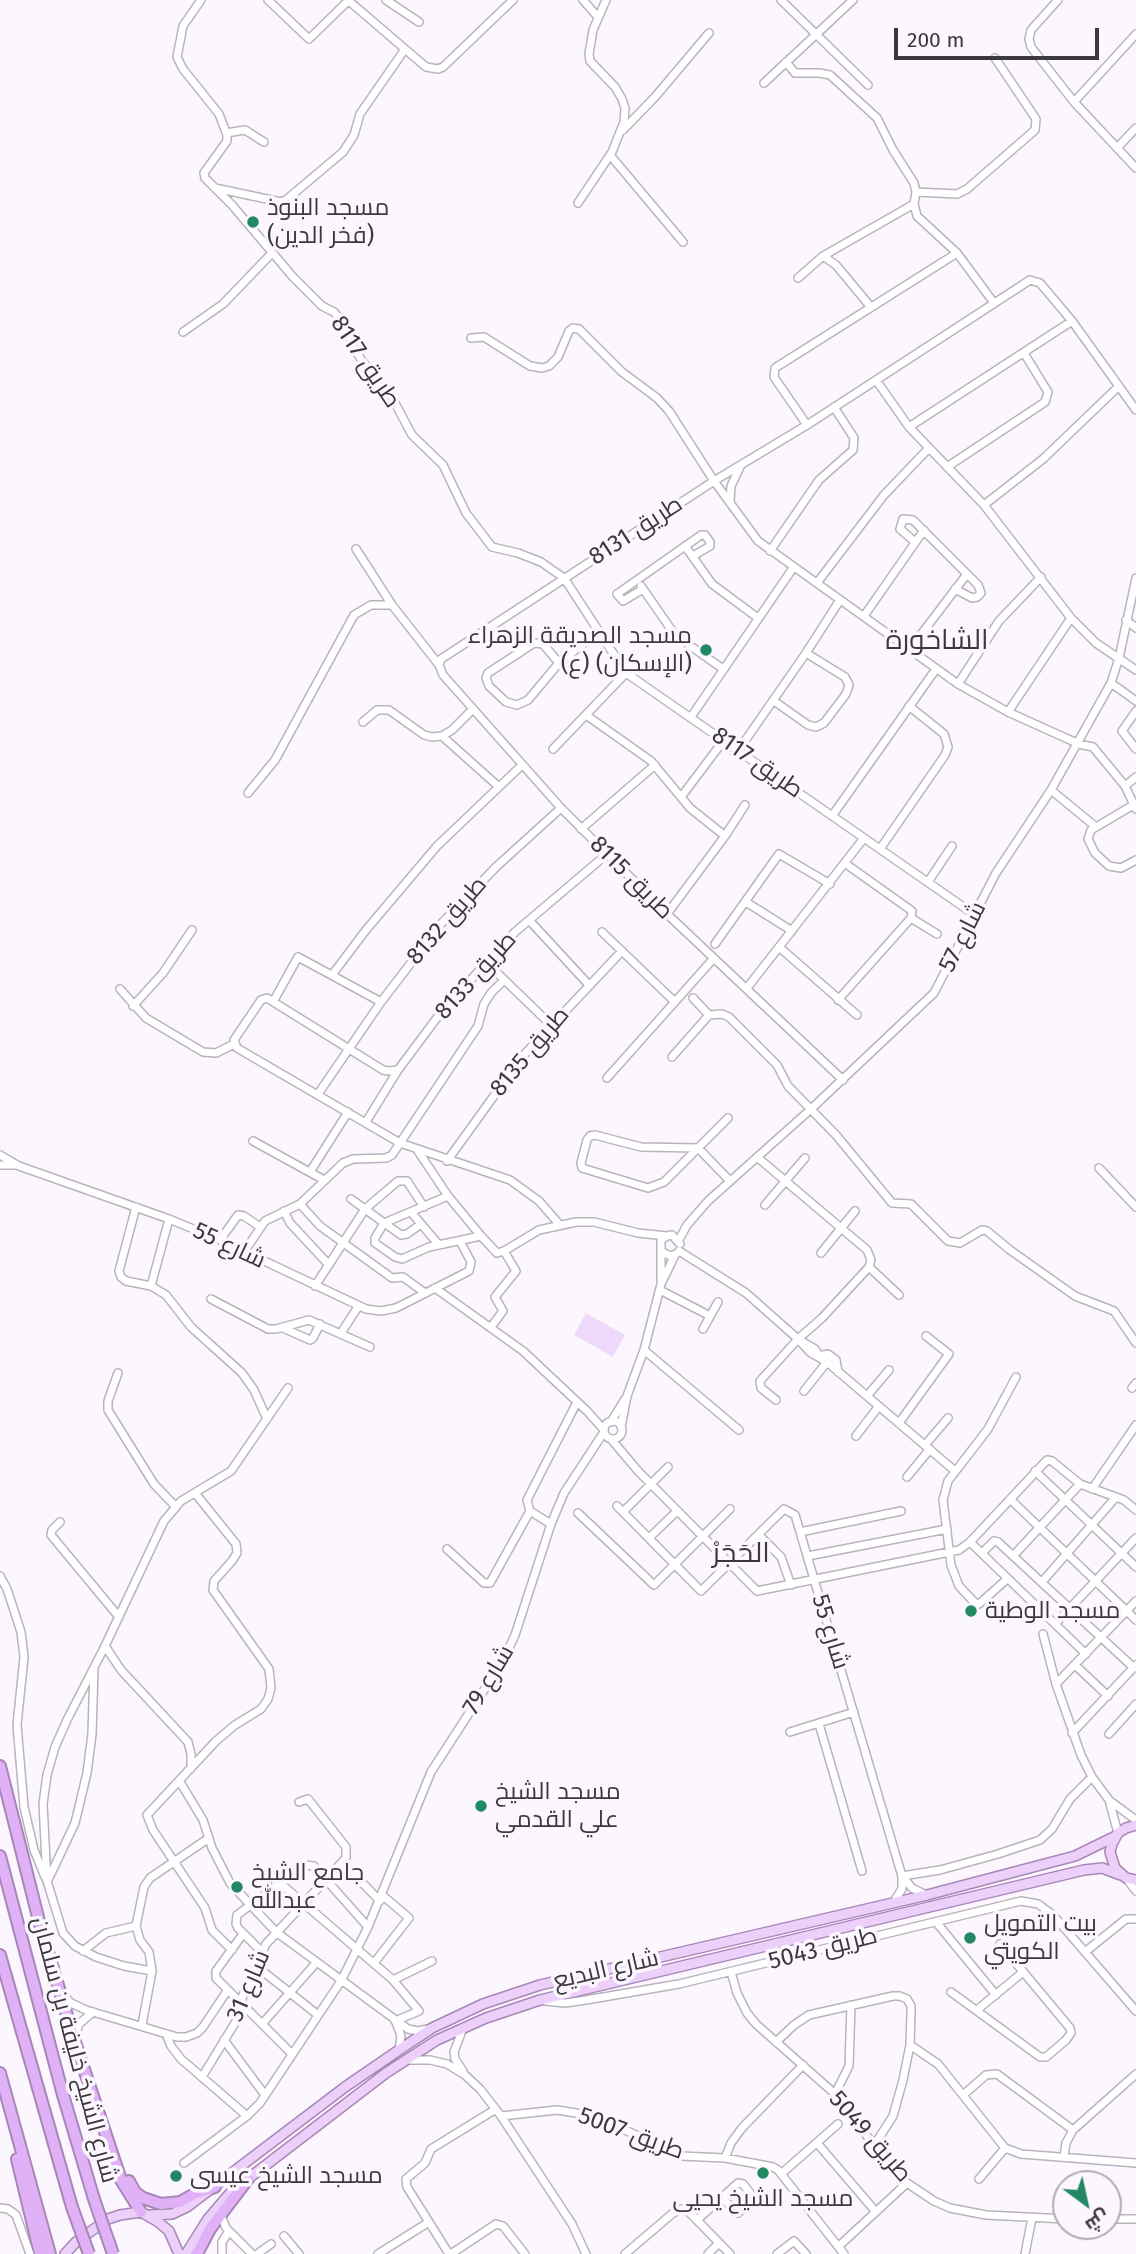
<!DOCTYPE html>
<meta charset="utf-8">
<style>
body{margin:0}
#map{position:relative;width:1136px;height:2254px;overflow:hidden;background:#fcf7fe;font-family:"Fira Sans",Cairo,sans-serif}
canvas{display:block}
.north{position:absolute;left:1052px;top:2170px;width:70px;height:70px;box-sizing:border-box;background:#fcf7fe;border:2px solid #afabb1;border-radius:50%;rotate:147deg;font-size:19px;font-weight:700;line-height:28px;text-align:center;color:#3c393e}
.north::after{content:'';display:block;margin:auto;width:24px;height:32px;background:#228964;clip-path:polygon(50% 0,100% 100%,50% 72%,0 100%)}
.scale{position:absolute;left:894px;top:28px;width:205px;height:32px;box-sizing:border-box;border:4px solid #3c393e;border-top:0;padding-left:9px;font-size:21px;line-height:24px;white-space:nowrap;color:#3c393e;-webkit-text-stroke:5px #fcf7fe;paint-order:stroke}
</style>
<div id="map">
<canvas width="1136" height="2254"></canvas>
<div class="north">ش</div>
<div class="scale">200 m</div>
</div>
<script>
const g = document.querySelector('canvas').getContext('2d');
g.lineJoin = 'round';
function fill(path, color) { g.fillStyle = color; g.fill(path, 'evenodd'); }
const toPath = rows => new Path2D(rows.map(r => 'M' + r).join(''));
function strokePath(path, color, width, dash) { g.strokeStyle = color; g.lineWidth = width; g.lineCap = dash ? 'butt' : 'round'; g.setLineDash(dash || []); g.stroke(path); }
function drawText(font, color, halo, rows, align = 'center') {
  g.font = font + ' "Fira Sans",Cairo,sans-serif'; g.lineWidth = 7; g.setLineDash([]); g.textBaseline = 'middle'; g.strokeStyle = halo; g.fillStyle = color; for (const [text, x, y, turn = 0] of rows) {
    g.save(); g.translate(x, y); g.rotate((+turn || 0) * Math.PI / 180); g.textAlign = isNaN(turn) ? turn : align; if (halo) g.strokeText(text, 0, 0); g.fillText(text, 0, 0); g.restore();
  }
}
fill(toPath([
 [586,1313,625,1335,613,1357,574,1335]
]), '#efd9fb');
const minor = toPath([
 [201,0,183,26,177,57,183,69,219,114,227,135,227,141,204,173,205,178,232,205,293,277,322,306,334,312,344,324,351,343,362,361,388,390,412,435,443,465,466,513,492,547,518,553,541,562,564,578,626,673,975,915],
 [268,0,309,39,349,0],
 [386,0,419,22],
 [583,0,597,16],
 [781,0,868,85],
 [1058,0,1031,30,1029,39,1031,47,1074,102,1136,168],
 [349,1,426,67,438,69,443,67,513,0],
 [786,62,795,73,819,73,830,75,877,118,893,150,914,183,916,192,914,204,917,216,957,253,994,303],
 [764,83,853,0],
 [1074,102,1136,34],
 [623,130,655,97,709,33],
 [226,133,245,130,264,142],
 [1117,148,1136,128],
 [610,155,683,242],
 [215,188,281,202,286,200,343,152,354,135,360,114,405,49],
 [916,192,957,194,967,189,1035,130,1036,119,995,58],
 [578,203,612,152,624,122,625,108,622,99,615,87,590,61,589,54,593,30,606,0],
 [823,256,836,265,870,306],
 [798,278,823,256,914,204],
 [183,332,223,304,272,253],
 [471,338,484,337,530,366,542,368,549,366,558,357,569,331,573,328,579,329,622,372,657,398,669,411,714,481,758,541,958,684,1008,712,1079,744,1093,747,1125,786,1136,809],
 [876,380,909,427,984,505,1071,618,1096,643,1136,670],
 [807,425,774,377,775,368,957,253],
 [909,427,1072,321],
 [947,467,1045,402,1048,392,1024,353],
 [730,502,731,486,741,465],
 [984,505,1043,459,1118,387],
 [915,542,900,529,903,519,913,520,978,585,981,593,977,597,972,598,955,589],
 [685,546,712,584,758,618],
 [356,549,392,605,439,665],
 [770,551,819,480,853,450,854,438,834,407],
 [817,583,884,495,928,449],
 [641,586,675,635,723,669],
 [643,589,623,601,617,594,701,535,705,535,710,542,710,546,693,556],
 [864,616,924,530],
 [1126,620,1136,628],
 [534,643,543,644,559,663,528,700,517,705,506,702,489,686,486,678,488,673,534,643],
 [910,649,967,574],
 [559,663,599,631],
 [1111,683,1136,701],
 [958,684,999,621,1041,577],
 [774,701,808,725,816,727,824,723,846,694,849,685,845,677,806,653],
 [1136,711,1122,731,1136,749],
 [1008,712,1071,618],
 [586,715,651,761,690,808,725,836],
 [691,717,793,568],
 [363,722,377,710,389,710,424,735,432,737,442,736,452,730,473,709],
 [442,736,499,787],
 [553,749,626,673],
 [738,751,806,653,840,600],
 [1125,786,1136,777],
 [1051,790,1096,827],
 [248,793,275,760,354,615,371,605,392,605],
 [681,797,724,740],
 [1135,804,1091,830,1088,839,1095,853,1109,866,1121,868,1136,860],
 [832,816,936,669],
 [581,829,655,765],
 [880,849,945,755,948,747,944,734,909,706],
 [928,882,952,846],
 [746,902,792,931],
 [667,914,725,836,745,805],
 [911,918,937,934],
 [529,920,589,985],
 [602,932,675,1002],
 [715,944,779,854,830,884],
 [779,947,857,1015],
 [486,962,551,1025],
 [332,975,366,930,437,846,522,765],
 [747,988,864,838],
 [120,989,146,1018,203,1052,216,1053,234,1044],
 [693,998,709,1015],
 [838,1000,911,918,912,911,846,864],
 [273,1002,298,957,381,1002],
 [133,1006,163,973,192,930],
 [709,1015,722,1014,729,1017,777,1065,788,1086,836,1135,892,1203,911,1204,948,1241,960,1243,982,1230,987,1231,1010,1250,1075,1296,1114,1311,1136,1343],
 [672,1057,709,1015],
 [607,1078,714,958],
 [843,1080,667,914,561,808,443,675,439,665,441,659,714,481,807,425,1030,280,1040,283,1072,321,1136,410],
 [318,1094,381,1002,440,925,496,867,561,808],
 [728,1118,698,1148,730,1181],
 [366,1122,398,1070],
 [595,1135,641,1147,698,1148,664,1182,648,1188,582,1168,581,1163,587,1140,590,1136,595,1135],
 [253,1141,324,1180],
 [418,1151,448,1196,481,1236,497,1253,504,1251],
 [0,1155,19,1166,169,1219,220,1240,366,1309,381,1311,396,1308,469,1271,471,1262,460,1241],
 [757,1157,867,1250,871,1260,869,1267,822,1318,798,1339,760,1381,761,1388,776,1400],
 [447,1161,522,1057,622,951],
 [0,1165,15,1165],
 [1099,1168,1136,1207],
 [310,1172,348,1112],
 [448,1196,384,1223,375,1238,375,1243,395,1257,402,1259,429,1247,481,1236],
 [351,1199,401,1235,407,1234,421,1224],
 [300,1204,320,1226,392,1278,403,1277,425,1293],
 [765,1205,805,1158],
 [136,1207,119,1271,121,1277,126,1281,151,1286,166,1295,191,1327,242,1373,254,1390,267,1419],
 [284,1211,290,1223,329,1265],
 [411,1212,439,1245],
 [559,1224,539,1201,510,1180,400,1143,237,1048,234,1040,261,1000,267,998,383,1070,388,1071,398,1070,442,1011,515,932,607,854],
 [220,1240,238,1215,244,1216,260,1227],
 [679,1240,687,1225,708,1201,811,1109,934,993,996,873,1051,790,1111,683,1119,658,1136,578],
 [504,1251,539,1230,576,1222,594,1222,638,1233,667,1236],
 [661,1251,670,1256,676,1254],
 [679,1251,746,1293,798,1339,811,1353,827,1362,955,1471],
 [244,1252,265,1221,300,1204,343,1163,353,1159,386,1158,392,1155,478,1026,484,1004,491,993,504,980],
 [821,1253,855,1211],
 [869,1267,899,1295],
 [661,1280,661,1240,667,1236,672,1235,680,1244],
 [151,1286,169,1219],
 [315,1286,365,1209,398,1181,407,1181,424,1207],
 [435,1288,523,1351,587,1411,604,1430],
 [660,1290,710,1316],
 [211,1299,268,1329,276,1329,309,1320,370,1347],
 [491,1327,503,1311,495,1297,516,1271,504,1251],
 [283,1328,310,1340,313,1338,320,1324],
 [703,1329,718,1302],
 [341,1333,358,1307],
 [798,1339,815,1349,819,1356],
 [644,1350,739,1430],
 [819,1356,828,1354,836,1360,838,1372],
 [118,1373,108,1401,108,1410,154,1484,175,1506],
 [1132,1388,1136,1383],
 [804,1391,827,1362],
 [867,1396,889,1370],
 '604 1430a9 9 0 1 1 18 0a9 9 0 1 1-18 0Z',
 [611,1422,625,1399],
 [899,1423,949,1354,926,1336],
 [621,1427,627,1396,644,1350,661,1284,675,1255],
 [856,1436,879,1406],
 [611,1439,638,1471,757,1591,959,1550,970,1542,1047,1460,1052,1461,1080,1484,1124,1500,1136,1510],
 [925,1445,948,1418],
 [1035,1471,1136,1567],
 [907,1477,930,1449],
 [1092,1489,1136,1425],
 [195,1493,236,1544,237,1553,232,1561,214,1581,213,1590,269,1669,271,1688,268,1699,261,1709,235,1725,216,1741,147,1815,153,1830,205,1908,212,1930,232,1950],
 [1010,1499,1136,1620],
 [617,1506,701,1591,784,1509,795,1515,902,1876,912,1888,926,1895],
 [623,1512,668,1467],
 [578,1513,654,1585,730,1509],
 [60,1522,52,1530,51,1535,119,1617],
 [551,1524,530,1511,527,1500,577,1402],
 [800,1532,901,1511],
 [759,1535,781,1557,791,1585],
 [649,1538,677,1511],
 [970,1542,1086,1654],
 [447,1549,484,1583,490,1583,530,1511],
 [982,1553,994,1541,998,1542,1134,1668],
 [808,1556,947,1529],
 [1013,1556,1080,1484],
 [0,1576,7,1589,21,1632,24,1657,17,1725,24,1807,34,1850,45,1877],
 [1007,1579,979,1604,975,1603,959,1586,951,1565,943,1500,948,1481,988,1429,1016,1377],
 [1042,1582,1116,1497],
 [1055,1624,1136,1538],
 [1043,1634,1056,1684,1081,1755,1092,1777,1109,1800,1118,1833],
 [105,1646,121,1670,188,1742,191,1754,191,1768],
 [1075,1665,1108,1696],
 [1056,1684,1136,1601],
 [819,1724,862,1871],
 [790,1732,854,1712],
 [1072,1733,1136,1665],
 [1109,1734,1136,1704],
 [180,1782,203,1820,212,1848,230,1883,276,1932,408,2029,418,2031,428,2029],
 [1110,1801,1136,1820],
 [343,1863,380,1901],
 [902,1876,940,1870,998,1854,1040,1840,1052,1829,1070,1799,1092,1777],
 [1126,1878,1136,1891],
 [48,1880,75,1823,87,1773,92,1734,94,1669],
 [280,1883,393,1980,419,2011,395,2021],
 [893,1903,902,1889,902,1877],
 [936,1922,996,1995],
 [243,1934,216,1971,216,1978,292,2054],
 [83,1951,106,1933,136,1926],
 [261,1951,238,1928,236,1924,237,1915,305,1865,314,1866,368,1927],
 [1085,1952,1126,1919,1136,1919],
 [374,1963,409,1918,382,1895],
 [256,1966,318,2015],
 [152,1971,124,1966,96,1957,75,1946,63,1933,47,1881,43,1804,47,1775,55,1747,67,1720,105,1646,164,1521,181,1501,231,1471,288,1388],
 [731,1972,737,1993,747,2013,756,2024,835,2094,896,2174,907,2183,934,2201,950,2208,986,2215,1066,2219],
 [393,1980,432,1961],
 [951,1992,1040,2057,1046,2057,1066,2040,1071,2033,1070,2028,1000,1944],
 [63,1995,71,2003,86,2010,177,2037,186,2037,197,2033,203,2027,227,1991],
 [545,2001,565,2003,586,2000,679,1984,1021,1901,1038,1904,1053,1915,1136,2011],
 [977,2010,1023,1972],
 [396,2022,401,2036,399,2050],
 [262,2024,316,1963],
 [142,2025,152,1971,149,1952,140,1940,136,1926,144,1887,150,1878,209,1838],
 [166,2034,171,2046,181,2059,247,2116],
 [75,2038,79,2024,93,2012],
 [224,2040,265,2095],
 [776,2042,794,2025,809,2015,893,1996,900,1996,907,1999,911,2006,911,2013,910,2045,903,2080,893,2116,875,2144],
 [910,2045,938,2064,1005,2148,1021,2154,1136,2163],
 [406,2060,430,2060,447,2064,465,2075,480,2089,501,2116,572,2224,586,2254],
 [463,2071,455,2059,454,2052,463,2028],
 [202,2077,238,2018,243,1995,266,1944,346,1858,346,1847,308,1799,299,1802],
 [835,2094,849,2066,851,2005],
 [963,2095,986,2075,997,2074,1073,2130],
 [501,2116,557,2110,576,2113,612,2124,681,2156,725,2158,773,2167,778,2170,844,2254],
 [817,2143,876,2212],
 [1064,2157,1066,2143,1073,2130,1136,2074],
 [725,2158,731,2143,742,2128,803,2065],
 [184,2163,247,2116,260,2103,341,1981,368,1927,431,1772,504,1659,515,1635,551,1524,564,1493,604,1432],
 [781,2174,838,2124],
 [979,2179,1005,2148],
 [0,2208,8,2209,16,2215,30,2254],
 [221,2215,226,2228,252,2254],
 [1108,2219,1136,2219],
 [697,2220,738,2183,743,2184,754,2198,738,2213,722,2198],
 [284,2236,299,2254],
 [839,2246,907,2183],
 [222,2254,222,2242,229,2231],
 [257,2254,271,2244],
 [378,2254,429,2222],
 [449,2254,407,2187,406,2179,425,2163,431,2149,496,2109],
 [451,2254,496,2224,503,2226,525,2254],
 [625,2254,673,2213,681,2209,689,2212,730,2254],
 [708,2254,719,2243],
 [777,2254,794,2241,806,2254],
 [1025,2254,1032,2218]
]);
const major = toPath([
 [1136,1825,1126,1828,1118,1833,1112,1844,1110,1852,1115,1868,1126,1878,1136,1880],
 [149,2215,172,2214,187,2207,345,2087,399,2050,432,2028,483,2004,540,1985,927,1895,1075,1856,1116,1836],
 [65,2254,76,2242,108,2219,120,2215,141,2212,157,2221,169,2231,179,2254],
 [186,2254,208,2219,232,2191,386,2073,437,2040,486,2018,540,2000,1084,1870,1102,1868,1121,1875]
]);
const highway = toPath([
 [0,1766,40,1925,75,2042,121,2180,141,2212],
 [0,1856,63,2095,94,2199],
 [0,1955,72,2207],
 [0,2073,50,2254],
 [17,2159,40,2254],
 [129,2181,135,2192,143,2198,161,2204,180,2202,196,2193,215,2187],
 [197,2254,210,2229,248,2179]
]);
strokePath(minor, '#bab3be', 10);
strokePath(major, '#a787b6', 12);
strokePath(highway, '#a787b6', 14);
strokePath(minor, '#fff', 7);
strokePath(major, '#ecd0fa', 9);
strokePath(highway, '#e0b1f7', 10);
const highwayBridge = toPath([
 [94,2199,113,2254],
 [72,2207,89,2254]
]);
strokePath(highwayBridge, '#a787b6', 14, []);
strokePath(highwayBridge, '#e0b1f7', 10);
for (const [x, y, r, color] of [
 [253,222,7,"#228964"],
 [706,650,7,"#228964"],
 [971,1611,7,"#228964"],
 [481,1806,7,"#228964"],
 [237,1887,7,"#228964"],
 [970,1938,7,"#228964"],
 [763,2173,7,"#228964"],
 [176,2176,7,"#228964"]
]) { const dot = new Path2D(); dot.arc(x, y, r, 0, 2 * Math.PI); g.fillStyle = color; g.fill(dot); strokePath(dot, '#fcf7fe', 2.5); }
drawText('24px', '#3c393e', '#fcf7fe', [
 ["مسجد البنوذ",267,208],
 ["(فخر الدين)",267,236],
 ["مسجد الصديقة الزهراء",692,636,"right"],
 ["(ع) (الإسكان)",692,664,"right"],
 ["مسجد الوطية",985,1611],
 ["مسجد الشيخ",495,1792],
 ["علي القدمي",495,1820],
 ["جامع الشيخ",251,1873],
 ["عبدالله",251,1901],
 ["بيت التمويل",984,1924],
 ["الكويتي",984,1952],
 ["مسجد الشيخ عيسى",190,2176],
 ["مسجد الشيخ يحيى",763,2199,"center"]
], 'left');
drawText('24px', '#3c393e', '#fcf7fe', [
 ["طريق 8117",365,362,56],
 ["طريق 8131",636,531,-33],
 ["طريق 8117",757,763,35],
 ["طريق 8115",631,878,45],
 ["طريق 8132",447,921,-49],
 ["شارع 57",963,937,-63],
 ["طريق 8133",476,976,-48],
 ["طريق 8135",530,1052,-50],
 ["شارع 55",229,1246,25],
 ["شارع 55",830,1632,73],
 ["شارع 79",489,1680,-59],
 ["طريق 5043",823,1949,-14],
 ["شارع البديع",606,1970,-13],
 ["شارع 31",249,1986,-67],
 ["شارع الشيخ خليفة بن سلمان",74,2050,75],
 ["طريق 5007",631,2134,20],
 ["طريق 5049",870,2137,49]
]);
drawText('28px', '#3c393e', '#fcf7fe', [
 ["الشاخورة",937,641],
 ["الحَجَرْ",741,1554]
]);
</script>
